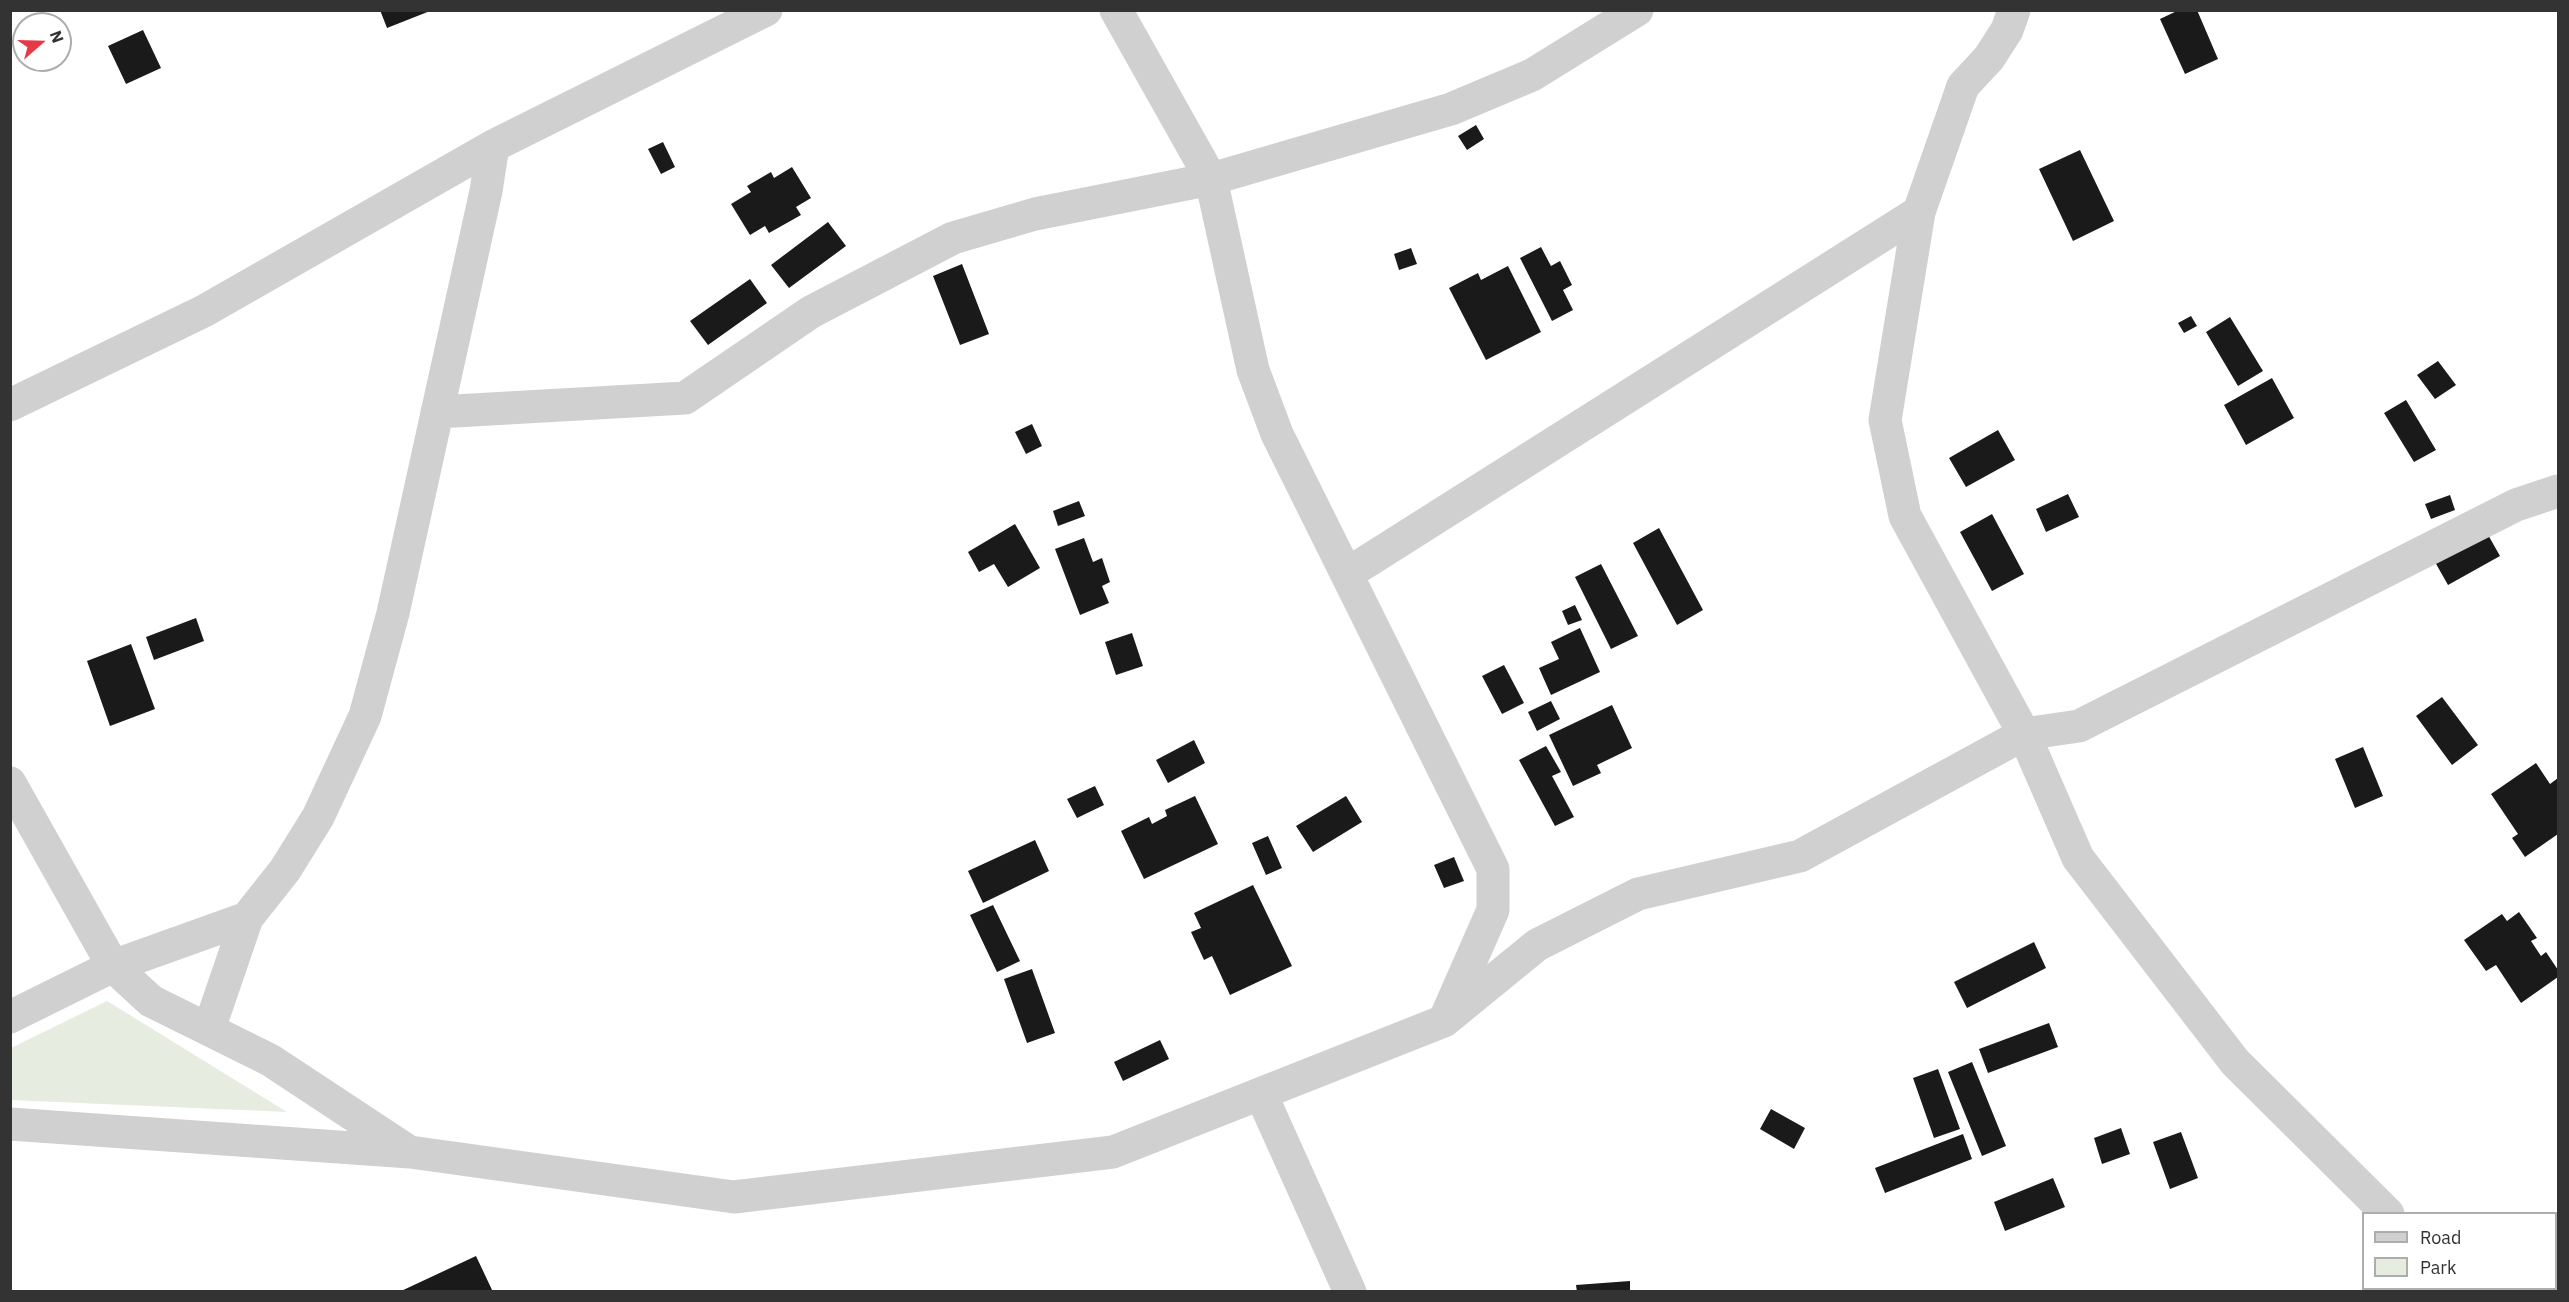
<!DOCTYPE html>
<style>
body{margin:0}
#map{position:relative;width:2569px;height:1302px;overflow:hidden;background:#fff;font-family:"IBM Plex Sans",sans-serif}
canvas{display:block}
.frame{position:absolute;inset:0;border:12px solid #333;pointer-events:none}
.legend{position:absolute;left:2362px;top:1212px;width:195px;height:78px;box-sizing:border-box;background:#fff;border:2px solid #adadad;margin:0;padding:8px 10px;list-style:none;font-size:18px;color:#333}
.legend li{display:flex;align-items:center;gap:12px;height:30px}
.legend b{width:30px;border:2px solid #adadad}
.north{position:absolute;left:12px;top:12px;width:60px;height:60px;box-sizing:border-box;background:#fff;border:2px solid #adadad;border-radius:50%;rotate:70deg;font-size:16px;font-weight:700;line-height:24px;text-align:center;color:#333}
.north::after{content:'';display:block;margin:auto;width:21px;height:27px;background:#e63946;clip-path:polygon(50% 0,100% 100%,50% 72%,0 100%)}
</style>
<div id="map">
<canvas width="2569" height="1302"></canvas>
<div class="frame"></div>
<ul class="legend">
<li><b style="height:8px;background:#d0d0d0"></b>Road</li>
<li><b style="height:16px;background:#e6ecdf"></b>Park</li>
</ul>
<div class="north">N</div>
</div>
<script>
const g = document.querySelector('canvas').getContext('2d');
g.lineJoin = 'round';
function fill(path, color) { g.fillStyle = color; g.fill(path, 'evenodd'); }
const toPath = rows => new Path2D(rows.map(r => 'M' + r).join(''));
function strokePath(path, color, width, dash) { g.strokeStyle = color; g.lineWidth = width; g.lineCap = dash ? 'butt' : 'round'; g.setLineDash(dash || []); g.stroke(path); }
fill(toPath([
 [107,1001,287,1112,11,1100,11,1048]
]), '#e6ecdf');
fill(toPath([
 [380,10,430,10,430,11,387,28],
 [2179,10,2197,10,2218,59,2185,74,2160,19],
 [143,30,161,68,126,84,108,46],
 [1476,125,1484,139,1467,150,1458,136],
 [663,142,675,167,661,174,648,149],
 [2080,150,2114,221,2073,241,2039,169],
 [792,167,811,198,796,207,801,215,769,233,765,226,750,235,731,204,751,192,747,186,771,172,774,178],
 [828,222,846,246,789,288,771,265],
 [1541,247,1551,266,1560,261,1572,285,1563,290,1573,310,1552,321,1520,258],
 [1411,248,1417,264,1399,270,1394,254],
 [962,264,989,334,960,345,933,276],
 [1508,266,1541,332,1486,360,1449,288,1478,273,1481,280],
 [750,279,767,303,708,345,690,321],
 [2191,316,2197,326,2184,333,2178,323],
 [2230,317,2263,371,2238,386,2206,332],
 [2438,361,2456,385,2435,399,2417,375],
 [2272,378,2294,418,2246,445,2224,405],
 [2406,400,2436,450,2414,462,2384,413],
 [1032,424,1042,446,1026,454,1015,432],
 [1998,430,2015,460,1966,487,1949,458],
 [2068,494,2079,517,2046,532,2036,509],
 [2450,495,2455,510,2431,519,2425,504],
 [1079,501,1085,516,1058,526,1053,511],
 [1992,514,2024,574,1992,591,1960,532],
 [1015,524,1040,568,1008,587,994,564,979,572,968,552],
 [1659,528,1703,610,1677,625,1633,543],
 [2487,533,2500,556,2448,585,2435,562],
 [1084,538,1093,562,1102,558,1110,582,1102,586,1109,603,1080,615,1055,549],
 [1601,564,1638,636,1611,649,1575,577],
 [1575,605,1582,620,1568,625,1562,611],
 [196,618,204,641,154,660,146,637],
 [1580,628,1600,672,1551,695,1539,668,1559,659,1551,642],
 [1132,633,1143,666,1116,675,1105,642],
 [131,644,155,709,110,726,87,661],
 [1504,665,1524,703,1502,714,1482,676],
 [2442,697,2478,745,2452,765,2416,716],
 [1551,701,1560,719,1537,731,1528,712],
 [1612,705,1632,748,1597,765,1601,773,1573,786,1549,735],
 [1194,740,1205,763,1168,783,1156,760],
 [1546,746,1561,772,1552,776,1574,817,1555,826,1519,760],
 [2363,747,2383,796,2355,808,2335,759],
 [2536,763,2550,784,2558,778,2558,834,2525,857,2512,838,2518,834,2491,794],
 [1095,786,1104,805,1077,818,1067,799],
 [1195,796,1218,844,1144,879,1121,831,1149,817,1152,824,1167,816,1165,810],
 [1346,796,1362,822,1313,852,1296,826],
 [1268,836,1282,868,1266,875,1252,843],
 [1035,840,1049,871,983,903,968,871],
 [1454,857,1464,881,1444,888,1434,865],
 [1253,885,1292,966,1230,995,1212,956,1204,960,1191,932,1201,928,1194,913],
 [993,905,1020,961,997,972,970,915],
 [2519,912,2537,938,2531,941,2541,956,2546,952,2558,970,2558,977,2521,1003,2496,965,2486,971,2464,940,2502,914,2507,921],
 [2034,942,2046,968,1967,1008,1954,982],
 [1032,969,1055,1033,1027,1043,1004,979],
 [2049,1023,2058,1047,1988,1073,1979,1049],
 [1160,1040,1169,1059,1123,1081,1114,1062],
 [1972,1062,2006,1146,1982,1156,1948,1072],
 [1938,1069,1960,1129,1934,1138,1913,1078],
 [1771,1109,1805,1128,1794,1149,1760,1129],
 [2121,1128,2130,1154,2102,1164,2094,1138],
 [2181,1132,2198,1178,2170,1189,2153,1142],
 [1963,1134,1972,1159,1885,1193,1875,1168],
 [2053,1178,2065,1207,2005,1231,1994,1202],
 [476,1256,493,1292,399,1292],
 [1630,1281,1630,1292,1577,1292,1576,1285]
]), '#1a1a1a');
strokePath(toPath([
 [1116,10,1211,179,1253,370,1277,434,1493,869,1493,910,1446,1017],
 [2014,10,2007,30,1989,58,1963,86,1919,212,1885,420,1905,516,2024,734,2078,858,2235,1062,2388,1214],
 [10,405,204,311,493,146,766,10],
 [437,412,685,398,811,312,953,238,1035,214,1211,179,1451,109,1532,75,1637,10],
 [1347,574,1919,212],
 [10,783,113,966,151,1001,270,1060,408,1151],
 [10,1017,113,966,247,918],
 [209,1029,247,918,285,870,318,817,365,716,393,613,486,191,493,146],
 [1261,1094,1350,1292],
 [10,1124,410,1152,734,1197,1113,1152,1444,1021,1537,945,1638,894,1800,856,2024,734,2079,726,2516,505,2558,491],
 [2447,1292,2451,1288]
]), '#d0d0d0', 33);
</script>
